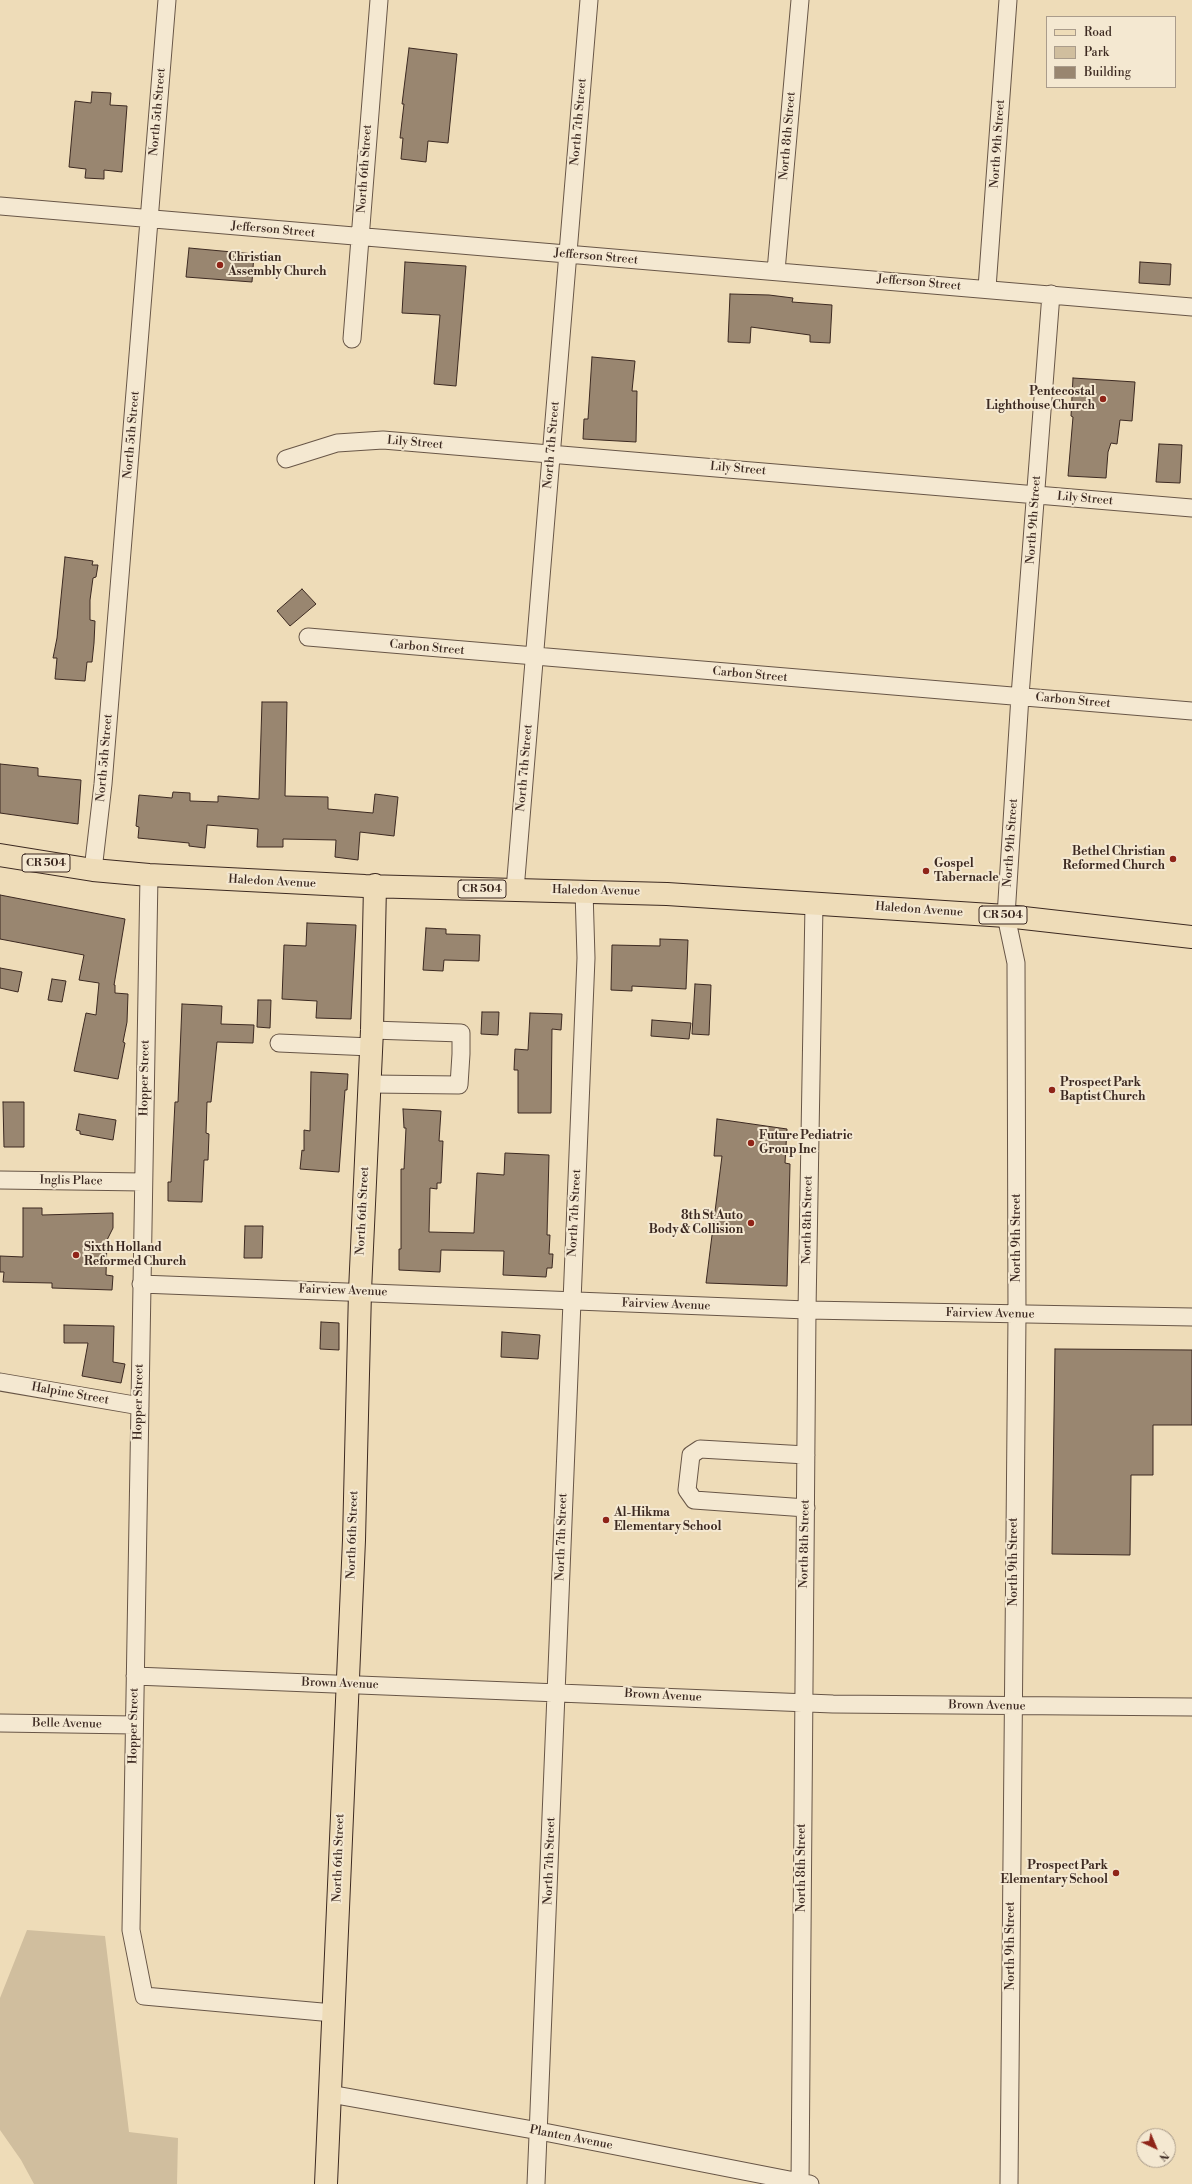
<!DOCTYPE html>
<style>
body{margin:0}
#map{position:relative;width:1192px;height:2184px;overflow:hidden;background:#eedcb8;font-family:"Libre Bodoni",serif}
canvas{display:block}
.legend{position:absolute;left:1046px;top:16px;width:130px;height:72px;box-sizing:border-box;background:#f4e8d1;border:1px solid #aa9c8b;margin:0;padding:5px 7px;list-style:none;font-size:12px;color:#3c2921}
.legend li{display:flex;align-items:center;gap:8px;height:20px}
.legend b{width:20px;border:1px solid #aa9c8b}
.north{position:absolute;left:1136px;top:2128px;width:40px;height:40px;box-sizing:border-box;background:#f4e8d1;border:1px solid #aa9c8b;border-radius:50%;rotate:136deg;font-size:11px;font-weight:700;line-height:16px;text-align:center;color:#3c2921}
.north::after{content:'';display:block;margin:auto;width:14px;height:18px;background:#8f2418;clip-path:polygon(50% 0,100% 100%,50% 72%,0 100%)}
</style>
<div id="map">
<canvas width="1192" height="2184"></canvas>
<ul class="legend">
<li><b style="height:5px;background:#eedcb8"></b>Road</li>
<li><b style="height:11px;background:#d0be9e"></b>Park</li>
<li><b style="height:11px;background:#998670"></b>Building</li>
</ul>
<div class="north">N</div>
</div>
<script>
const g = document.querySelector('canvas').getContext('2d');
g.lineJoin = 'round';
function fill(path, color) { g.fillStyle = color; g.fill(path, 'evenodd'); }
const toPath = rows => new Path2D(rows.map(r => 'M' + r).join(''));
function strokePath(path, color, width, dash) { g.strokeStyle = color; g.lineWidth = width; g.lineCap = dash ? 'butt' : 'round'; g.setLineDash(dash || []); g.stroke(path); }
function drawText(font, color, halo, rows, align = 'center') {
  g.font = font + ' "Libre Bodoni",serif'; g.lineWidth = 4; g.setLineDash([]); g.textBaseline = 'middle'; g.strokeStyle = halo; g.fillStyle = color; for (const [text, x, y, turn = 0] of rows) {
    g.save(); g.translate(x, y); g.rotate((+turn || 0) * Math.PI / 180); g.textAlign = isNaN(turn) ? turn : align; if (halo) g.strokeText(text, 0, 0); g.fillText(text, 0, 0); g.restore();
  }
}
fill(toPath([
 [27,1930,105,1936,129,2132,178,2138,177,2184,34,2184,21,2160,0,2130,0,1998]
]), '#d0be9e');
const building = toPath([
 [409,48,457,54,448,143,428,141,426,162,401,159,403,138,400,138,404,104,402,104,409,48],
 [92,92,111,93,110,105,127,106,122,172,104,170,104,179,85,178,86,169,69,167,75,101,91,103,92,92],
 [189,248,254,254,252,282,186,277,189,248],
 [405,262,466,266,456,386,434,384,440,315,402,313,405,262],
 [1140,262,1171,264,1170,285,1139,283,1140,262],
 [730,294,769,295,793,298,792,302,832,305,830,343,810,342,810,335,751,327,750,343,728,342,730,294],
 [592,357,635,361,632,391,637,391,636,442,583,439,584,419,588,419,592,357],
 [1073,378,1135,382,1132,421,1120,420,1117,444,1111,443,1108,452,1106,478,1068,476,1073,417,1071,416,1073,378],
 [1159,444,1182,445,1180,483,1156,482,1159,444],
 [65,557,93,561,92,565,98,565,96,577,93,578,90,600,90,620,95,621,94,643,92,662,87,662,85,681,55,679,57,658,53,658,57,638,65,557],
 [302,589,316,604,290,626,277,611,302,589],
 [262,702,287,702,285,796,328,797,328,809,373,813,375,794,398,797,394,836,360,832,358,860,335,857,336,840,283,839,283,847,257,847,258,829,207,825,205,848,189,846,189,843,138,838,139,827,136,826,139,795,172,798,173,792,190,793,190,801,218,802,218,796,259,799,262,702],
 [0,764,38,768,38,776,81,780,78,824,0,813,0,764],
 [0,895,125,919,114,985,115,985,115,993,128,994,127,1022,123,1042,125,1043,118,1079,74,1071,86,1013,96,1015,99,983,79,980,84,955,0,939,0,895],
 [307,923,356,925,351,1019,316,1018,317,1001,282,999,284,945,306,946,307,923],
 [426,928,446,929,446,934,480,935,479,961,444,960,443,971,423,970,426,928],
 [660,939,688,940,686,989,632,986,632,991,611,990,612,945,660,946,660,939],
 [0,968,22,972,18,992,0,988,0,968],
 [52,979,66,981,62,1002,48,1000,52,979],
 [695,984,711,985,709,1035,692,1034,695,984],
 [258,1000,271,1000,270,1028,257,1027,258,1000],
 [182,1004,222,1006,221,1024,254,1025,253,1043,217,1042,211,1102,207,1102,206,1133,209,1134,208,1160,204,1160,202,1202,168,1201,168,1182,171,1182,175,1102,178,1102,182,1004],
 [482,1012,499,1012,498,1035,481,1034,482,1012],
 [530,1013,562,1014,561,1030,552,1029,551,1113,518,1113,518,1070,514,1070,515,1049,528,1050,530,1013],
 [652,1020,691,1023,689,1039,651,1036,652,1020],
 [311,1072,348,1074,347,1090,345,1090,339,1172,300,1169,302,1150,304,1151,304,1130,310,1131,311,1072],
 [3,1102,24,1102,24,1147,4,1147,3,1102],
 [403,1109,441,1111,439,1141,443,1141,441,1183,437,1183,437,1189,430,1188,429,1232,474,1233,477,1173,504,1175,505,1153,549,1155,547,1235,550,1235,549,1254,553,1254,552,1268,547,1268,546,1277,503,1275,504,1251,441,1250,440,1272,399,1270,399,1249,401,1249,401,1169,404,1169,406,1128,404,1128,403,1109],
 [79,1114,116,1120,113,1140,80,1134,80,1131,76,1130,79,1114],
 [717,1119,787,1129,785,1163,790,1164,787,1286,706,1283,722,1156,714,1156,717,1119],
 [23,1208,42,1208,42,1215,113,1213,113,1228,107,1240,106,1275,113,1276,112,1290,52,1288,52,1283,3,1282,4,1272,0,1272,0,1256,23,1257,23,1208],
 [245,1226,263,1226,262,1258,244,1258,245,1226],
 [321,1322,339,1323,339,1350,320,1349,321,1322],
 [64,1325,114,1326,113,1362,125,1364,121,1383,82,1376,88,1343,64,1343,64,1325],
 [502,1332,540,1335,538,1359,501,1357,502,1332],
 [1055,1349,1192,1350,1192,1425,1153,1425,1153,1475,1131,1475,1130,1555,1052,1554,1055,1349]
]);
fill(building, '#998670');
strokePath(building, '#3c2921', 1);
const minor = toPath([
 [0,206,1192,307],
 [776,271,800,0],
 [987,288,1008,0],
 [352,339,379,0],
 [286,459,337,443,383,440,1192,508],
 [308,637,1192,711],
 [93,870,103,784,167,0],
 [149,875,131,1930,144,1996,333,2013],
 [515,890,589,0],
 [279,1043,371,1047],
 [370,1084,459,1085,461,1054,461,1033,372,1030],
 [0,1180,143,1182],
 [141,1284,807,1310,1192,1317],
 [0,1382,140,1406],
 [806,1455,700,1449,691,1455,687,1490,694,1500,806,1508],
 [135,1676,833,1704,1192,1707],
 [0,1723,134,1725],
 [330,2094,539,2131,810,2184],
 [536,2184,586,958,584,890],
 [800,2184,807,1310,814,904],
 [1009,2184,1017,1315,1016,963,1006,916,1020,696,1051,294]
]);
const major = toPath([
 [0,855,93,870,149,875,365,886,667,894,1006,916,1192,937],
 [326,2184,354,1540,360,1291,372,1030,375,885]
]);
strokePath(minor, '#685647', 19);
strokePath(major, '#3c2921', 24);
strokePath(minor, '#f4e8d1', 17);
strokePath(major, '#eedcb8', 22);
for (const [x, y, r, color] of [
 [220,265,4,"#8f2418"],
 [1103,399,4,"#8f2418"],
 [1173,859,4,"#8f2418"],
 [926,871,4,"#8f2418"],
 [1052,1090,4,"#8f2418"],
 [751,1143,4,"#8f2418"],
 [751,1223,4,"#8f2418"],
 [76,1255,4,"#8f2418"],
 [606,1520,4,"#8f2418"],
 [1116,1873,4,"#8f2418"]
]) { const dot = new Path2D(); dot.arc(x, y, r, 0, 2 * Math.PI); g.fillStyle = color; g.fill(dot); strokePath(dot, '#f4e8d1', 1.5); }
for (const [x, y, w] of [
 [46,863,48],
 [482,889,48],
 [1003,915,48]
]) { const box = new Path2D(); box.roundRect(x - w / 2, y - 9, w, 18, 3); g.fillStyle = '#f4e8d1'; g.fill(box); strokePath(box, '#3c2921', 1); }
drawText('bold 11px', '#3c2921', null, [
 ["CR 504",46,863],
 ["CR 504",482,889],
 ["CR 504",1003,915]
]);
drawText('12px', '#3c2921', '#f4e8d1', [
 ["North 5th Street",158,112,-85],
 ["North 7th Street",579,122,-85],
 ["North 8th Street",788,136,-85],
 ["North 9th Street",998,144,-86],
 ["North 6th Street",365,169,-86],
 ["Jefferson Street",273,230,5],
 ["Jefferson Street",596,257,5],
 ["Jefferson Street",919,283,5],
 ["North 5th Street",132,435,-85],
 ["Lily Street",415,443,5],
 ["North 7th Street",552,445,-85],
 ["Lily Street",738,469,5],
 ["Lily Street",1085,499,5],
 ["North 9th Street",1034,520,-86],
 ["Carbon Street",427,648,5],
 ["Carbon Street",750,675,5],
 ["Carbon Street",1073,701,5],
 ["North 5th Street",105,758,-85],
 ["North 7th Street",525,768,-85],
 ["North 9th Street",1011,843,-86],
 ["Haledon Avenue",272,882,3],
 ["Haledon Avenue",596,891,1],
 ["Haledon Avenue",919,910,4],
 ["Hopper Street",145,1078,-89],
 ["Inglis Place",71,1181,1],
 ["North 6th Street",363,1211,-87],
 ["North 7th Street",575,1213,-87],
 ["North 8th Street",808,1220,-89],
 ["North 9th Street",1017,1238,-90],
 ["Fairview Avenue",343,1291,2],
 ["Fairview Avenue",666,1305,2],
 ["Fairview Avenue",990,1314,1],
 ["Halpine Street",70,1394,10],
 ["Hopper Street",139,1402,-89],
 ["North 6th Street",353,1535,-88],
 ["North 7th Street",562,1537,-88],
 ["North 8th Street",805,1544,-89],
 ["North 9th Street",1014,1562,-90],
 ["Brown Avenue",340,1684,2],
 ["Brown Avenue",663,1696,3],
 ["Brown Avenue",987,1706,1],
 ["Belle Avenue",67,1724,1],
 ["Hopper Street",134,1726,-89],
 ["North 6th Street",339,1858,-88],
 ["North 7th Street",550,1861,-88],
 ["North 8th Street",802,1868,-90],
 ["North 9th Street",1011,1946,-90],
 ["Planten Avenue",571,2138,11]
]);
drawText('bold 12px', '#3c2921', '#f4e8d1', [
 ["Christian",228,258],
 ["Assembly Church",228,272],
 ["Pentecostal",1095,392,"right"],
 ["Lighthouse Church",1095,406,"right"],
 ["Bethel Christian",1165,852,"right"],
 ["Reformed Church",1165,866,"right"],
 ["Gospel",934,864],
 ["Tabernacle",934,878],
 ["Prospect Park",1060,1083],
 ["Baptist Church",1060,1097],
 ["Future Pediatric",759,1136],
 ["Group Inc",759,1150],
 ["8th St Auto",743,1216,"right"],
 ["Body & Collision",743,1230,"right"],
 ["Sixth Holland",84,1248],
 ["Reformed Church",84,1262],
 ["Al-Hikma",614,1513],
 ["Elementary School",614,1527],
 ["Prospect Park",1108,1866,"right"],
 ["Elementary School",1108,1880,"right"]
], 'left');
</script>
